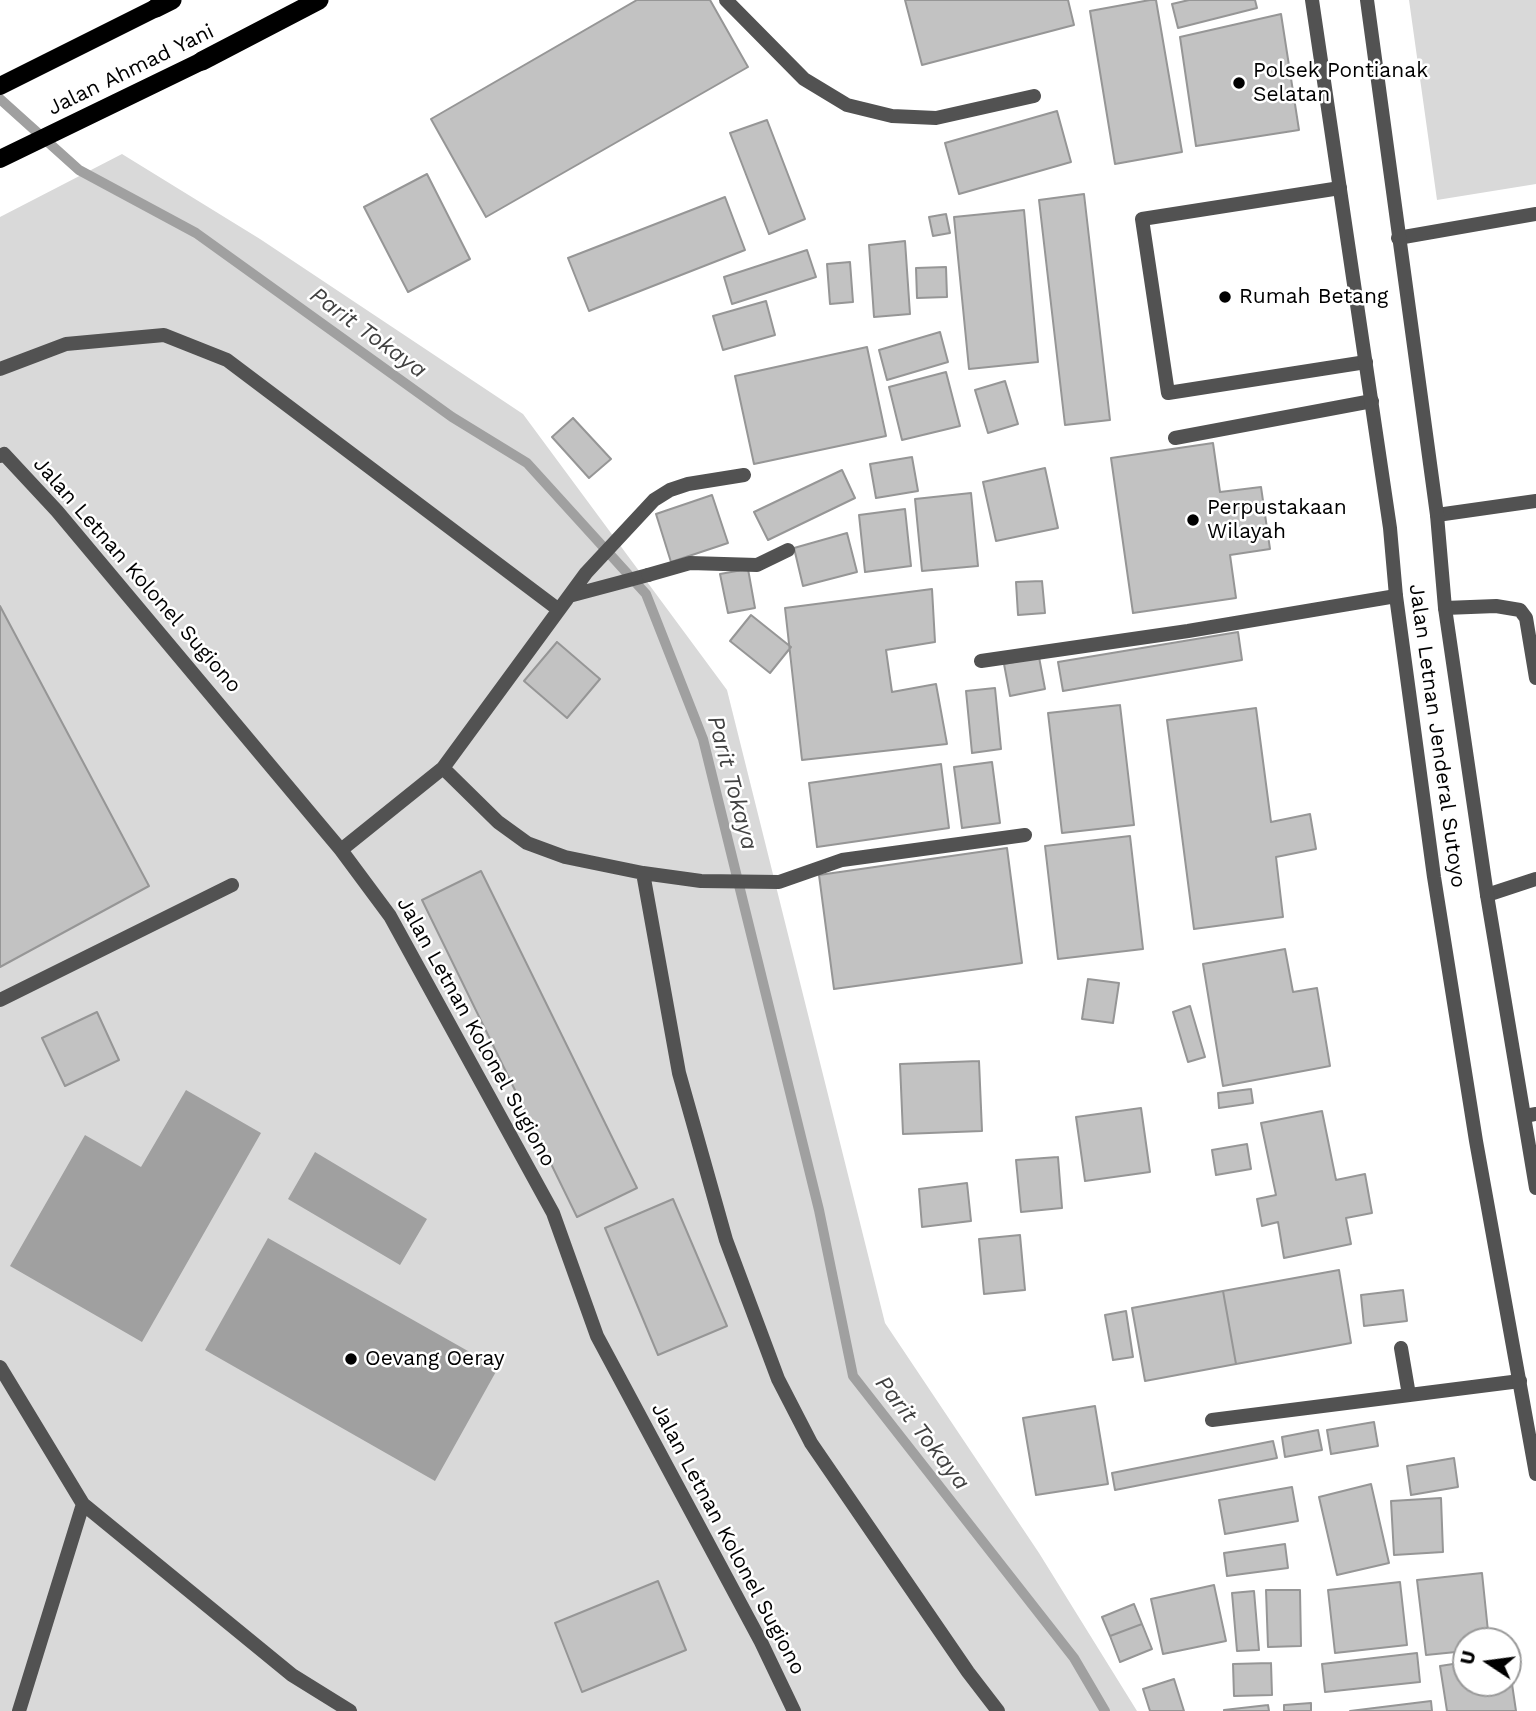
<!DOCTYPE html>
<style>
body{margin:0}
#map{position:relative;width:1536px;height:1711px;overflow:hidden;background:#fff;font-family:"Work Sans",sans-serif}
canvas{display:block}
.north{position:absolute;left:1452px;top:1627px;width:70px;height:70px;box-sizing:border-box;background:#fff;border:2px solid #999;border-radius:50%;rotate:283deg;font-size:19px;font-weight:700;line-height:28px;text-align:center;color:#000}
.north::after{content:'';display:block;margin:auto;width:24px;height:32px;background:#000;clip-path:polygon(50% 0,100% 100%,50% 72%,0 100%)}
</style>
<div id="map">
<canvas width="1536" height="1711"></canvas>
<div class="north">U</div>
</div>
<script>
const g = document.querySelector('canvas').getContext('2d');
g.lineJoin = 'round';
function fill(path, color) { g.fillStyle = color; g.fill(path, 'evenodd'); }
const toPath = rows => new Path2D(rows.map(r => 'M' + r).join(''));
function strokePath(path, color, width, dash) { g.strokeStyle = color; g.lineWidth = width; g.lineCap = dash ? 'butt' : 'round'; g.setLineDash(dash || []); g.stroke(path); }
function drawText(font, color, halo, rows, align = 'center') {
  g.font = font + ' "Work Sans",sans-serif'; g.lineWidth = 5; g.setLineDash([]); g.textBaseline = 'middle'; g.strokeStyle = halo; g.fillStyle = color; for (const [text, x, y, turn = 0] of rows) {
    g.save(); g.translate(x, y); g.rotate((+turn || 0) * Math.PI / 180); g.textAlign = isNaN(turn) ? turn : align; if (halo) g.strokeText(text, 0, 0); g.fillText(text, 0, 0); g.restore();
  }
}
fill(toPath([
 [1409,0,1536,0,1536,184,1437,200],
 [122,154,260,239,523,414,727,690,885,1323,1039,1553,1137,1711,0,1711,0,217]
]), '#d9d9d9');
fill(toPath([
 [186,1090,261,1133,142,1342,10,1266,85,1135,141,1167],
 [315,1152,427,1219,400,1265,288,1199],
 [268,1238,498,1368,435,1481,205,1350]
]), '#a0a0a0');
strokePath(toPath([
 [0,99,79,170,196,233,452,417,527,463,646,594,703,739,819,1210,853,1376,1074,1658,1105,1711]
]), '#a0a0a0', 10);
const building = toPath([
 [637,0,710,0,748,67,486,217,431,119,637,0],
 [905,0,1068,0,1074,25,922,65,905,0],
 [1150,0,1156,0,1182,152,1115,164,1090,11,1150,0],
 [1189,0,1255,0,1257,8,1178,28,1172,4,1189,0],
 [1281,14,1299,130,1196,146,1180,37,1281,14],
 [1057,111,1071,162,959,194,945,143,1057,111],
 [767,120,805,219,769,234,730,133,767,120],
 [427,174,470,259,408,292,364,207,427,174],
 [1084,194,1110,420,1065,425,1039,200,1084,194],
 [725,197,745,250,589,311,568,258,725,197],
 [1024,210,1038,362,969,369,954,217,1024,210],
 [946,214,950,233,933,236,929,217,946,214],
 [905,241,910,314,874,317,869,245,905,241],
 [807,250,816,277,732,304,724,277,807,250],
 [850,262,853,302,830,304,827,264,850,262],
 [946,267,947,297,917,298,916,268,946,267],
 [766,301,775,335,723,350,713,316,766,301],
 [940,332,948,362,887,380,879,350,940,332],
 [867,347,886,436,754,464,735,376,867,347],
 [946,372,960,426,902,440,889,387,946,372],
 [1005,381,1018,424,988,433,975,390,1005,381],
 [573,418,611,459,589,478,552,437,573,418],
 [1213,443,1220,492,1261,487,1270,549,1230,555,1236,598,1133,613,1111,458,1213,443],
 [912,457,918,491,876,498,870,464,912,457],
 [1045,468,1058,528,996,541,983,482,1045,468],
 [842,470,855,498,768,540,754,512,842,470],
 [971,493,978,566,922,571,915,499,971,493],
 [712,495,728,543,671,562,656,514,712,495],
 [905,509,911,566,865,572,859,515,905,509],
 [847,533,857,572,803,586,794,548,847,533],
 [748,569,755,608,728,613,720,574,748,569],
 [1042,581,1045,613,1018,615,1016,582,1042,581],
 [932,589,935,642,886,650,892,692,936,684,947,744,802,760,785,608,932,589],
 [0,606,149,886,0,967,0,606],
 [751,615,791,647,770,673,730,641,751,615],
 [1238,632,1242,660,1063,691,1058,662,1238,632],
 [557,642,600,679,567,718,524,681,557,642],
 [1039,657,1045,689,1010,696,1004,664,1039,657],
 [995,688,1001,749,972,753,966,691,995,688],
 [1120,705,1134,825,1062,833,1048,713,1120,705],
 [1256,708,1271,822,1310,814,1316,849,1276,857,1283,917,1194,929,1167,720,1256,708],
 [992,762,1000,823,962,828,954,767,992,762],
 [941,764,949,828,817,847,809,783,941,764],
 [1130,836,1143,949,1058,959,1045,846,1130,836],
 [1007,848,1022,963,834,989,819,875,1007,848],
 [481,871,637,1188,577,1217,422,900,481,871],
 [1285,949,1293,992,1317,988,1330,1066,1223,1086,1203,964,1285,949],
 [1088,979,1119,983,1113,1023,1082,1019,1088,979],
 [1190,1006,1205,1057,1188,1062,1173,1012,1190,1006],
 [97,1012,119,1060,65,1086,42,1038,97,1012],
 [979,1061,982,1131,903,1134,900,1064,979,1061],
 [1251,1089,1253,1103,1219,1108,1218,1093,1251,1089],
 [1141,1108,1150,1172,1085,1181,1076,1117,1141,1108],
 [1322,1111,1336,1180,1365,1174,1372,1213,1346,1218,1351,1244,1284,1258,1278,1222,1262,1226,1257,1199,1276,1195,1261,1123,1322,1111],
 [1247,1144,1251,1169,1216,1175,1212,1150,1247,1144],
 [1058,1157,1062,1208,1021,1212,1016,1160,1058,1157],
 [967,1183,971,1221,922,1227,919,1189,967,1183],
 [673,1199,727,1326,658,1355,605,1228,673,1199],
 [1020,1235,1025,1290,984,1294,979,1239,1020,1235],
 [1339,1270,1351,1343,1236,1364,1223,1291,1339,1270],
 [1403,1290,1407,1321,1364,1326,1361,1295,1403,1290],
 [1223,1291,1236,1364,1145,1381,1132,1308,1223,1291],
 [1126,1311,1133,1357,1113,1360,1105,1315,1126,1311],
 [1095,1406,1108,1484,1036,1495,1023,1418,1095,1406],
 [1374,1422,1378,1446,1331,1454,1327,1430,1374,1422],
 [1318,1430,1322,1450,1285,1457,1282,1437,1318,1430],
 [1273,1441,1277,1458,1115,1490,1112,1473,1273,1441],
 [1454,1458,1458,1487,1411,1495,1407,1466,1454,1458],
 [1371,1484,1389,1563,1337,1575,1319,1497,1371,1484],
 [1292,1487,1298,1521,1225,1534,1219,1500,1292,1487],
 [1441,1498,1443,1552,1394,1555,1391,1501,1441,1498],
 [1285,1544,1288,1568,1227,1576,1224,1553,1285,1544],
 [1482,1573,1489,1641,1466,1641,1466,1651,1426,1655,1417,1580,1482,1573],
 [658,1581,686,1650,582,1692,555,1623,658,1581],
 [1400,1582,1407,1645,1335,1653,1328,1590,1400,1582],
 [1214,1585,1226,1641,1163,1654,1151,1599,1214,1585],
 [1266,1590,1300,1590,1301,1646,1268,1647,1266,1590],
 [1254,1591,1259,1650,1237,1651,1232,1593,1254,1591],
 [1134,1604,1142,1624,1110,1636,1102,1617,1134,1604],
 [1142,1624,1152,1649,1120,1662,1110,1636,1142,1624],
 [1417,1653,1420,1682,1325,1692,1322,1664,1417,1653],
 [1508,1657,1516,1711,1447,1711,1440,1666,1466,1662,1466,1683,1508,1683,1508,1657],
 [1271,1663,1272,1695,1234,1696,1233,1664,1271,1663],
 [1174,1679,1184,1711,1150,1711,1143,1689,1174,1679],
 [1431,1701,1432,1711,1350,1711,1431,1701],
 [1311,1703,1311,1711,1284,1711,1284,1705,1311,1703],
 [1268,1705,1269,1711,1224,1711,1224,1710,1268,1705]
]);
fill(building, '#c2c2c2');
strokePath(building, '#969696', 2);
strokePath(toPath([
 [726,0,804,79,847,105,892,116,936,118,1034,96],
 [1340,188,1142,219,1168,393,1366,362],
 [0,369,66,344,164,335,227,360,559,610],
 [1175,438,1372,401],
 [0,456,4,454,57,511,341,850,390,916,553,1213,597,1336,761,1642,794,1711],
 [569,596,648,575],
 [1445,608,1496,606,1520,610,1526,618,1536,678],
 [981,661,1188,631,1396,596],
 [443,768,498,822,527,843,565,857,643,873,701,881,779,882,842,860,1025,835],
 [341,850,443,768,586,573,654,500,670,490,688,484,744,475],
 [643,873,679,1073,726,1240,778,1379,811,1443,968,1672,998,1711],
 [1487,895,1536,879],
 [0,1000,232,885],
 [1525,1116,1536,1114],
 [1401,1348,1409,1395],
 [0,1367,83,1504,19,1711],
 [1212,1420,1520,1381],
 [83,1504,292,1675,350,1711]
]), '#525252', 14);
strokePath(toPath([
 [1398,238,1536,214],
 [1437,515,1536,501],
 [648,575,690,563,757,565,788,550]
]), '#525252', 14);
strokePath(toPath([
 [1312,0,1390,528,1396,596,1434,877,1476,1141,1536,1474],
 [1367,0,1437,515,1445,608,1487,895,1536,1188]
]), '#525252', 14);
strokePath(toPath([
 [0,86,156,8],
 [0,159,202,61]
]), '#000', 18);
strokePath(toPath([
 [156,8,172,0],
 [202,61,319,0]
]), '#000', 19);
for (const [x, y, r, color] of [
 [1239,83,7,"#000"],
 [1225,297,7,"#000"],
 [1193,520,7,"#000"],
 [351,1359,7,"#000"]
]) { const dot = new Path2D(); dot.arc(x, y, r, 0, 2 * Math.PI); g.fillStyle = color; g.fill(dot); strokePath(dot, '#fff', 2.5); }
drawText('21px', '#000', '#fff', [
 ["Jalan Ahmad Yani",131,70,-26],
 ["Jalan Letnan Kolonel Sugiono",137,575,49],
 ["Jalan Letnan Jenderal Sutoyo",1437,736,82],
 ["Jalan Letnan Kolonel Sugiono",476,1032,61],
 ["Jalan Letnan Kolonel Sugiono",728,1539,62]
]);
drawText('21px', '#000', '#fff', [
 ["Polsek Pontianak",1253,71],
 ["Selatan",1253,95],
 ["Rumah Betang",1239,297],
 ["Perpustakaan",1207,508],
 ["Wilayah",1207,532],
 ["Oevang Oeray",365,1359]
], 'left');
drawText('italic 23px', '#414141', '#fff', [
 ["Parit Tokaya",368,333,36],
 ["Parit Tokaya",732,783,75],
 ["Parit Tokaya",922,1433,52]
]);
</script>
